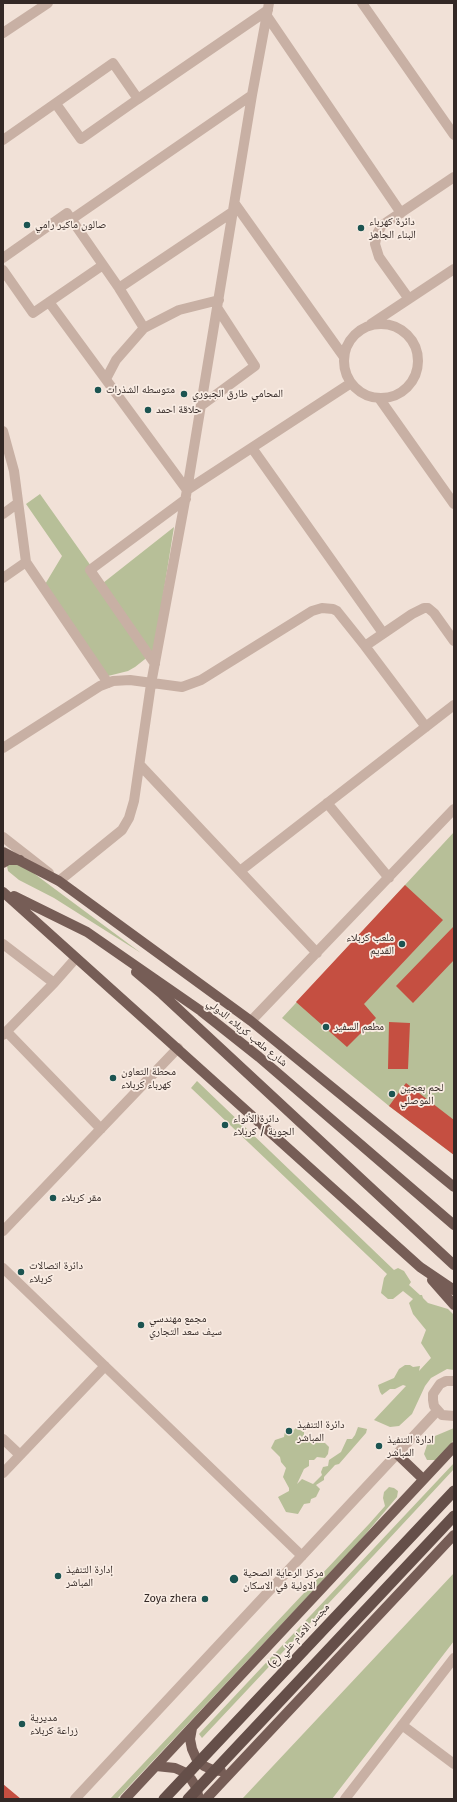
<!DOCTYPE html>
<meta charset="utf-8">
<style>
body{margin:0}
#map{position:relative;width:457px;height:1802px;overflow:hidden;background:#f1e1d7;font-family:"Fira Sans",sans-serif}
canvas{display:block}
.frame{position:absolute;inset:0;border:4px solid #332825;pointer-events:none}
</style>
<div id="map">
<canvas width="457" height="1802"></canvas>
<div class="frame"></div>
</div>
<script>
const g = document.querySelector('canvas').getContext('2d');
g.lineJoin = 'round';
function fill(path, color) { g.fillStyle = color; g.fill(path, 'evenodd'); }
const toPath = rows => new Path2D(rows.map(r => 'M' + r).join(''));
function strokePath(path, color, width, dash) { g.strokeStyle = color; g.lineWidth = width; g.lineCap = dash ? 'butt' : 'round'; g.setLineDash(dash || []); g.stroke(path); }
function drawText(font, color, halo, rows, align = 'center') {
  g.font = font + ' "Fira Sans","Noto Naskh Arabic",sans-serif'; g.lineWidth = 3.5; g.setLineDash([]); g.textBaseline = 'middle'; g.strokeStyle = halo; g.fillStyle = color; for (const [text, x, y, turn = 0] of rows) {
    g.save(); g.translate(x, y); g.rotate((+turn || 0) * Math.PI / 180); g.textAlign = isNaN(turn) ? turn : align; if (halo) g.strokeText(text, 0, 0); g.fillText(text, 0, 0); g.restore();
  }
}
fill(toPath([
 [40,494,103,583,174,527,154,652,135,667,128,671,108,676,44,586,62,556,26,504],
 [454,832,454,1155,389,1106,282,1018],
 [12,862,28,869,141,953,54,898,19,880,8,871,7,866],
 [197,1081,394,1270,398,1268,404,1271,411,1282,409,1285,420,1295,422,1295,423,1298,428,1303,448,1309,454,1315,454,1370,447,1369,431,1378,425,1386,412,1414,399,1426,390,1427,374,1420,406,1386,403,1385,395,1389,390,1389,382,1395,380,1392,378,1385,394,1378,399,1369,405,1365,410,1365,413,1367,420,1366,419,1371,431,1358,421,1343,426,1330,413,1314,409,1303,413,1299,403,1291,393,1299,388,1299,381,1293,384,1278,387,1274,191,1088],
 [358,1427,367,1429,366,1433,339,1464,335,1465,324,1477,324,1480,316,1485,320,1489,316,1497,311,1499,310,1503,304,1504,298,1514,286,1512,278,1497,289,1491,289,1488,283,1477,286,1468,281,1462,280,1457,271,1448,275,1440,284,1437,285,1431,289,1428,294,1430,296,1428,304,1432,304,1435,308,1436,308,1441,315,1442,317,1439,320,1440,320,1443,325,1443,329,1447,328,1454,325,1458,317,1457,314,1460,309,1460,309,1466,304,1469,297,1484,302,1479,313,1484,322,1475,321,1472,323,1467,328,1466,329,1460,341,1452,347,1439,352,1439,355,1435],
 [454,1428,454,1440,441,1456,436,1460,427,1460,424,1454,428,1442,435,1436],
 [454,1463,454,1469,374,1555,202,1738,199,1734],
 [389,1487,394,1488,398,1491,397,1497,358,1543,117,1799,110,1799,369,1524,385,1506,383,1498,384,1492],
 [454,1573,454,1641,332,1799,242,1799]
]), '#b7bf98');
fill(toPath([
 [405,885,443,920,364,1004,376,1018,347,1047,296,1002],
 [454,926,454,960,413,1003,396,986],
 [389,1022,410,1023,408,1069,388,1069],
 [406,1083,454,1120,454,1155,389,1106],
 [3,1784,21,1799,3,1799]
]), '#c54f41');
strokePath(toPath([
 [362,3,454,135],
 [267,16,401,213],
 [3,33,48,3],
 [138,99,268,10],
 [3,140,113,63,138,99,81,139,56,104],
 [235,204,344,357],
 [72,219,252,95],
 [3,258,67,213,119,288,144,328],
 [3,270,33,313,103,265],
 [119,288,234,211],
 [409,299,379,257,375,244,377,234,382,225,387,222,454,177],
 [49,302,187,490,351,383],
 [371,324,454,269],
 '344 361a37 37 0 1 1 74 0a37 37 0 1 1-74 0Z',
 [106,379,116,360,144,328,179,310,219,300],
 [379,398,454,504],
 [202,405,255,366,218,309],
 [3,431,14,471,26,562,108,683],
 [252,448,383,633],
 [3,514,18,503],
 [3,578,26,562],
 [365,646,426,727],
 [155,664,90,570,186,499],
 [3,748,100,686,113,681,130,680,182,687,201,680,312,611,322,608,333,609,337,611,365,646,412,614,424,608,428,608,434,613,454,641],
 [140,765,317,953],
 [327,803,389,878],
 [240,871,454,705],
 [59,881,122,830,129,818,134,801,151,684,187,490,252,95,269,3],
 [251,1021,454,809],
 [7,1032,101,1129],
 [3,1231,178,1048],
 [3,1268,302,1556],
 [454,1381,446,1381,440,1384,433,1394,433,1400,434,1406,442,1415,454,1416],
 [3,1439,20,1455],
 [3,1473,105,1366],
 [402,1725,454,1764],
 [75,1799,437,1411],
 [345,1799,454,1658]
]), '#c8b0a4', 10);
strokePath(toPath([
 [3,837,49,873],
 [3,944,54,983],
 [3,1035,54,983,76,958]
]), '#c8b0a4', 10);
strokePath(toPath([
 [3,852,59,881,251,1021,454,1187],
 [3,863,8,860,20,860],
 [3,892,420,1267,454,1290],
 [14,896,87,932,201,1011,259,1057,454,1225],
 [136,972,162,994,454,1265],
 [432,1280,454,1305],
 [397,1454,423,1479],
 [192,1728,190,1739,192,1749,196,1758,204,1766,213,1770,221,1771],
 [156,1766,175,1768,184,1772,191,1779,196,1787,199,1799],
 [125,1799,454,1447],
 [206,1799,454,1535]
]), '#765d56', 10);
strokePath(toPath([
 [164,1799,454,1491],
 [188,1799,454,1516]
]), '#654f49', 11);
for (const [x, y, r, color] of [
 [27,225,4,"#1c5451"],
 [361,228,4,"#1c5451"],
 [98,390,4,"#1c5451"],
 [184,394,4,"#1c5451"],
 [148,410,4,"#1c5451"],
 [402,944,4,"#1c5451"],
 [326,1027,4,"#1c5451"],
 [113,1078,4,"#1c5451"],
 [392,1094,4,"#1c5451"],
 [225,1125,4,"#1c5451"],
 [53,1198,4,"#1c5451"],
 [21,1272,4,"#1c5451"],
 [141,1325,4,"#1c5451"],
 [289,1431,4,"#1c5451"],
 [379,1446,4,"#1c5451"],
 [58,1576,4,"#1c5451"],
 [234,1579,5,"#1c5451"],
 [205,1599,4,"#1c5451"],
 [22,1724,4,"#1c5451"]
]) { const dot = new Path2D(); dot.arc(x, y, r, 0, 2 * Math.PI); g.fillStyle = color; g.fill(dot); strokePath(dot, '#f9ece3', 1.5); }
drawText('11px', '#332825', '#f9ece3', [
 ["دائرة كهرباء",369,222],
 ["البناء الجاهز",369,235],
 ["صالون ماكير رامي",35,225],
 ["متوسطه الشذرات",106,390],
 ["المحامي طارق الجبوري",192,394],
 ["حلاقة احمد",156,410],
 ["ملعب كربلاء",394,938,"right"],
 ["القديم",394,951,"right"],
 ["مطعم السفير",334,1027],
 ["محطة التعاون",121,1072],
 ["كهرباء كربلاء",121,1085],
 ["لحم بعجين",400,1088],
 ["الموصلي",400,1101],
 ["دائرة الأنواء",233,1119],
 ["الجوية / كربلاء",233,1132],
 ["مقر كربلاء",61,1198],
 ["دائرة اتصالات",29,1266],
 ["كربلاء",29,1279],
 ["مجمع مهندسي",149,1319],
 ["سيف سعد التجاري",149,1332],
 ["دائرة التنفيذ",297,1425],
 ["المباشر",297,1438],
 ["ادارة التنفيذ",387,1440],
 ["المباشر",387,1453],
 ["إدارة التنفيذ",66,1570],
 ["المباشر",66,1583],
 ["مركز الرعاية الصحية",243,1573],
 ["الاولية في الاسكان",243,1586],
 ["Zoya zhera",197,1599,"right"],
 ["مديرية",30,1718],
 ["زراعة كربلاء",30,1731]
], 'left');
drawText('11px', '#332825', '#f9ece3', [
 ["شارع ملعب كربلاء الدولي",247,1033,39],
 ["مجسر الامام علي (ع)",299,1636,-47]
]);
</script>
